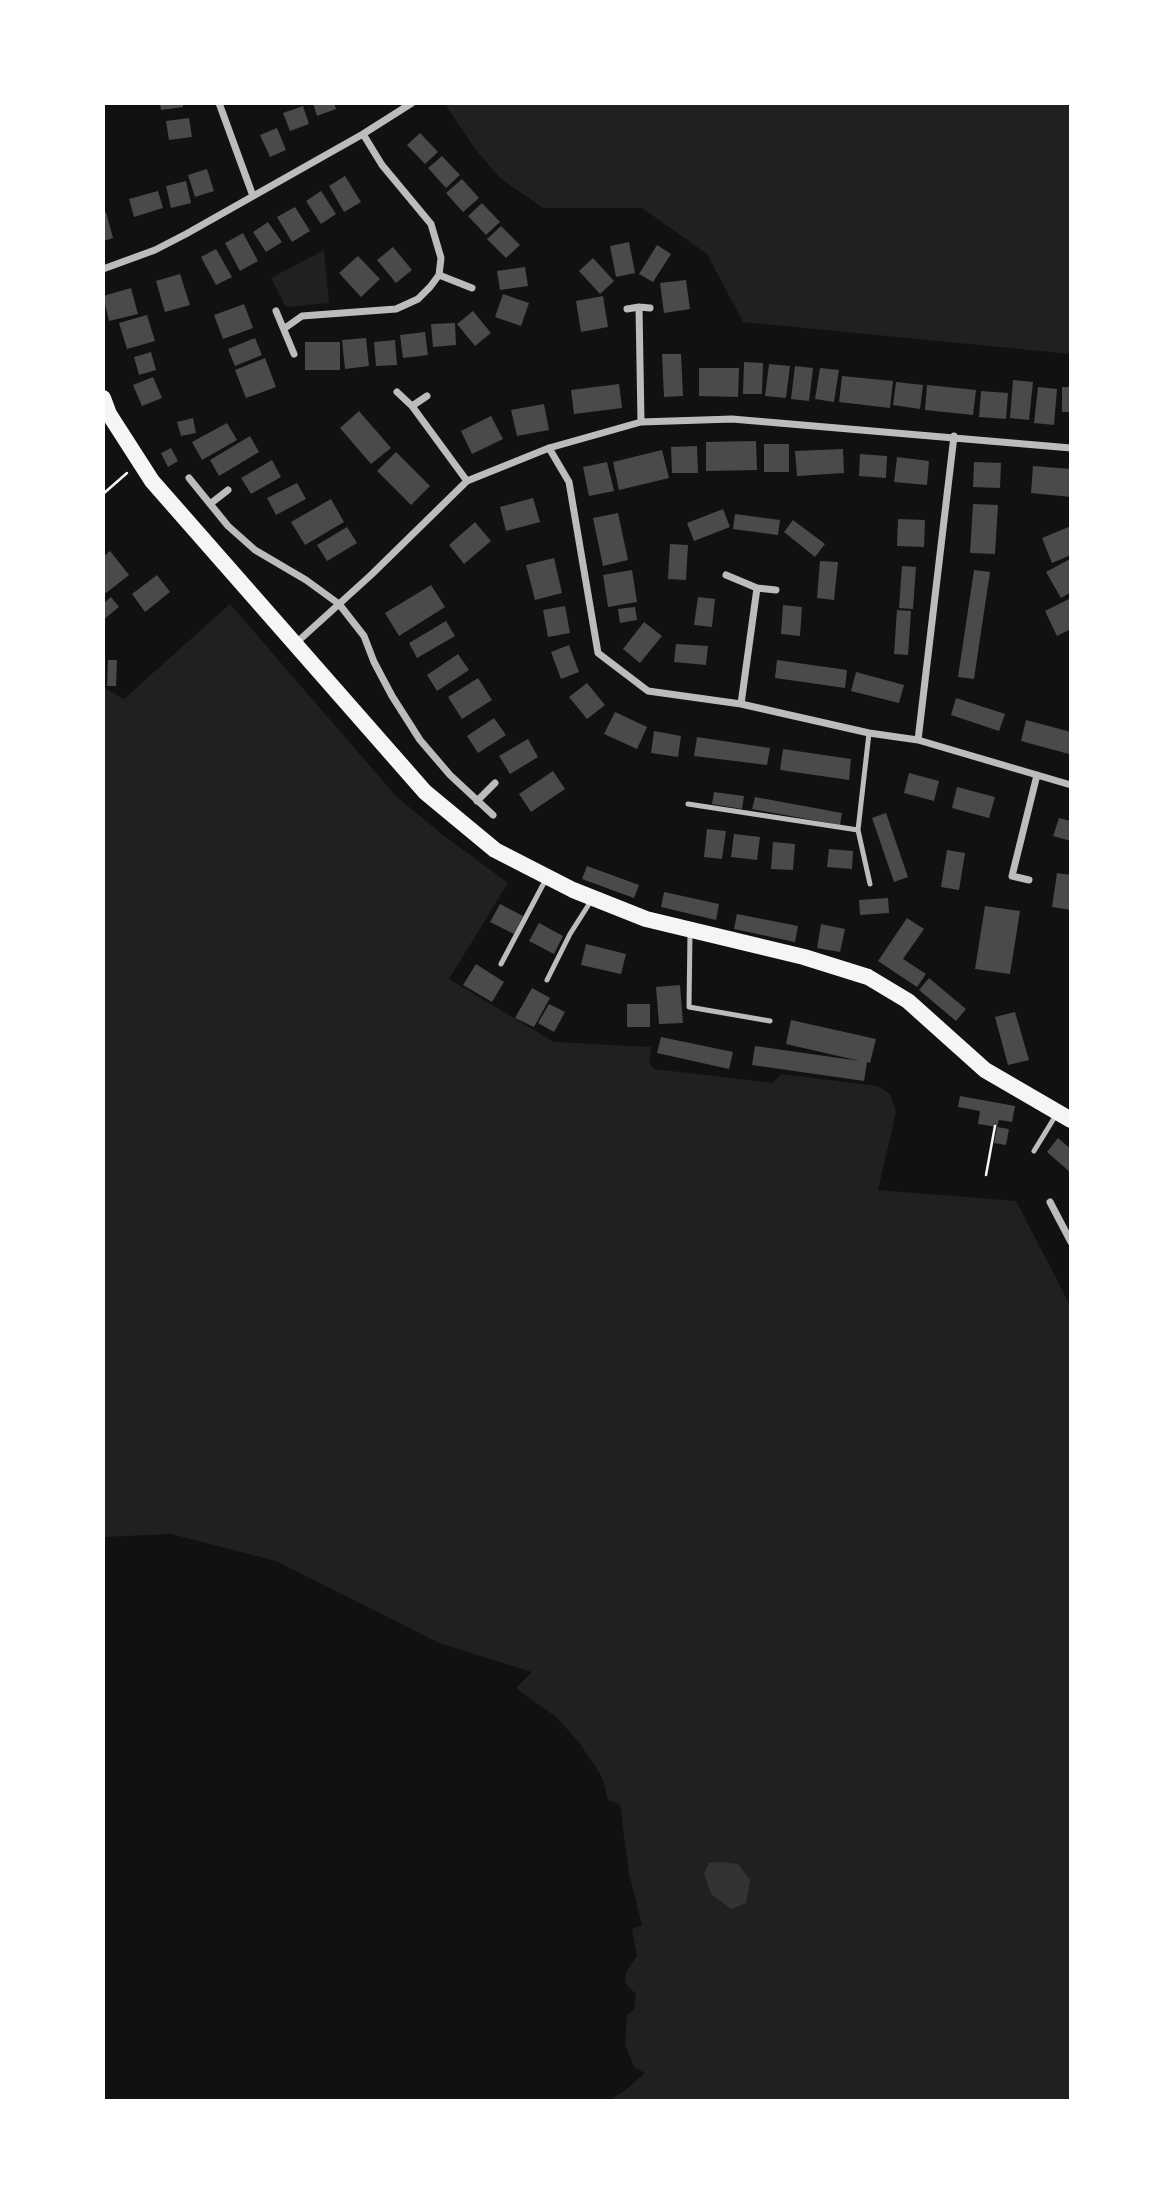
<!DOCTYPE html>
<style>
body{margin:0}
#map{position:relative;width:1174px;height:2204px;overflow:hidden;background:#111;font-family:"Titillium Web",sans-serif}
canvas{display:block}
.frame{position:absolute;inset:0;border:105px solid #fff;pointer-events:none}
</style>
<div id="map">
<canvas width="1174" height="2204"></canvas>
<div class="frame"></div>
</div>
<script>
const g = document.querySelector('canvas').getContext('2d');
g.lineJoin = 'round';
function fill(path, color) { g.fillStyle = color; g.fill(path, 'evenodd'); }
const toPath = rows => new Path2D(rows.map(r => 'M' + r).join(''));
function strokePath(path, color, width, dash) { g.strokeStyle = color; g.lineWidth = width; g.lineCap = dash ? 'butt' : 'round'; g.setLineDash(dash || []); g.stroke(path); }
fill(toPath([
 [444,103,1071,103,1071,354,743,322,707,254,642,208,543,208,500,178,476,150],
 [324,250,329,303,286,307,271,278],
 [230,604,395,795,439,832,508,883,449,979,554,1042,651,1047,649,1063,654,1069,773,1083,781,1074,878,1086,890,1094,896,1112,878,1190,1016,1201,1071,1307,1071,2101,608,2101,623,2092,645,2073,634,2067,625,2044,627,2015,634,2010,636,1994,625,1983,626,1972,637,1956,632,1929,642,1925,629,1873,620,1805,608,1800,602,1777,579,1742,556,1717,516,1688,532,1672,439,1643,276,1561,171,1534,103,1537,103,687,124,699]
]), '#202020');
fill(toPath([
 [721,1862,738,1864,750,1880,746,1903,731,1909,711,1894,704,1873,709,1863]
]), '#333');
fill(toPath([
 [160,103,183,103,183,107,161,110],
 [313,103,334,103,336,109,317,116],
 [303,106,309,124,290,131,283,113],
 [189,118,192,137,169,140,166,121],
 [277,128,286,150,270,157,260,135],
 [420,133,438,152,425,164,407,145],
 [442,156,460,175,446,188,428,168],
 [207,169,214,191,195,197,188,175],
 [345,176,361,202,344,212,329,186],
 [462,179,479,198,463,212,446,193],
 [186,181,191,203,171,208,166,186],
 [158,191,163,208,134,217,129,199],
 [321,191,336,214,321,224,306,201],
 [482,203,500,222,486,235,468,216],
 [295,207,310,231,292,242,277,217],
 [106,212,113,238,103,241,103,213],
 [268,222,282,242,266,252,253,232],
 [501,226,520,245,506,258,487,239],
 [243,233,258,261,240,271,225,243],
 [629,242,635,273,616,277,610,246],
 [657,245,671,254,653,282,639,274],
 [393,247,412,270,396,283,377,260],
 [216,249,232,277,216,285,201,257],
 [358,256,380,279,361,297,339,273],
 [593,258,614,281,600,294,579,271],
 [525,267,528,286,500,290,497,271],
 [180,274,190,305,165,312,156,281],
 [686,280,690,309,664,313,660,283],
 [131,288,138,314,109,321,103,296],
 [503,294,529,303,521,326,495,317],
 [603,296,608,327,581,332,576,301],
 [244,304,253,328,223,339,214,315],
 [473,311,491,333,475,346,457,324],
 [147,315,155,341,127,349,119,323],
 [455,323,456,345,433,347,431,324],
 [425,332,428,355,403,358,400,335],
 [255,338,262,355,235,366,228,349],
 [366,338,369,366,345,369,342,340],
 [395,340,397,365,376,366,374,342],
 [305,342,340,342,340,370,305,370],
 [151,352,156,370,139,375,134,357],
 [662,354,681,354,683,396,664,397],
 [265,358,276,387,246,398,235,370],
 [744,362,763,363,762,394,743,394],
 [769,364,790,366,786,398,765,396],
 [795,366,813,368,809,401,791,399],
 [699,368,739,368,738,397,699,396],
 [820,368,839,370,834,402,815,399],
 [842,376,893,381,890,408,839,402],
 [153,377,162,398,142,406,133,385],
 [1013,380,1033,382,1029,420,1010,418],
 [896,382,923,385,920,409,893,405],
 [619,384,622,408,574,414,571,390],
 [927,385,976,390,973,415,925,410],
 [1038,387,1057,389,1054,425,1034,423],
 [1062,387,1071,387,1071,412,1062,412],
 [981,391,1008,393,1006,419,979,417],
 [544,404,549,430,517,436,511,410],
 [359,411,391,448,371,464,340,428],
 [491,416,503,439,472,454,461,431],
 [193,418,196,433,181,436,177,422],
 [227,423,237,440,202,460,192,442],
 [250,436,259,452,219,476,210,460],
 [756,441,757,470,706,471,706,442],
 [764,444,789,444,789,472,764,472],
 [697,446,698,473,672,473,671,447],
 [171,448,178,461,168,467,161,453],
 [843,449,844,473,797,476,795,451],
 [662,450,669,478,619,490,613,462],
 [396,452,430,486,411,505,377,471],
 [860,454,887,456,886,478,859,476],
 [897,457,929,461,927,485,894,482],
 [272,460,281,477,251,494,241,478],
 [607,462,614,491,589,496,583,467],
 [974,462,1001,463,1000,488,973,487],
 [1033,466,1071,469,1071,497,1031,493],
 [297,483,306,499,276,515,267,498],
 [533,498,540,522,506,531,500,507],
 [331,499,344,522,305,545,291,522],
 [973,504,998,505,995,554,970,553],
 [723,509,730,527,694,541,687,523],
 [618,513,628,560,603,566,593,518],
 [735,514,780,520,778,535,733,529],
 [898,519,925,520,924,547,897,546],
 [793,520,825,544,815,557,784,532],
 [475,522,491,541,464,564,449,545],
 [1071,526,1071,555,1052,563,1042,538],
 [347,527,357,543,327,561,317,545],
 [670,544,688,545,686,580,668,579],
 [110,551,129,575,106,593,103,590,103,557],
 [554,558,562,593,535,600,526,565],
 [1070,559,1071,592,1061,598,1046,572],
 [820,561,838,562,834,600,817,598],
 [902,566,916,567,913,609,899,608],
 [632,570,637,602,608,607,603,575],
 [974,570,990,572,974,679,958,677],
 [157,575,170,592,145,612,132,594],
 [431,585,445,607,399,636,385,613],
 [111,597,119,607,103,620,103,604],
 [698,597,715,599,712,627,694,625],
 [1071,598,1071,629,1057,636,1045,611],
 [783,605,802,607,800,636,781,634],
 [565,606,570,633,548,637,543,610],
 [635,607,637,620,620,623,618,609],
 [897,610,911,611,908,655,894,654],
 [446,621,455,636,417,658,409,643],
 [644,622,662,636,640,663,623,649],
 [676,644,708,646,706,665,674,662],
 [569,645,579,672,561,679,551,652],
 [458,654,469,670,437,691,427,675],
 [108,660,117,660,116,686,107,686],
 [777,660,847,670,845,688,775,678],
 [856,672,904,685,899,703,851,691],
 [478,678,492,700,462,719,448,697],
 [587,683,605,705,587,719,569,697],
 [956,698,1005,714,999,731,951,715],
 [615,712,647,727,637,749,604,734],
 [494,718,506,735,478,753,467,736],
 [1026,720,1071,732,1069,754,1021,741],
 [654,731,681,736,678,757,651,753],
 [697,737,770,748,767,765,694,756],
 [528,739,538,757,510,774,499,756],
 [783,749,851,759,849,780,780,770],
 [553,771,565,789,531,812,519,794],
 [909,773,939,781,934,801,904,793],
 [957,787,995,797,989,818,952,808],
 [714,792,744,796,742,809,712,804],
 [755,797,842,813,840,825,752,809],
 [886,813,908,877,894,882,872,818],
 [1059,818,1071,821,1071,841,1053,836],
 [707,829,726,831,722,859,704,857],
 [734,834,760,837,757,860,731,857],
 [773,842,795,844,793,870,771,869],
 [829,849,853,851,852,869,827,867],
 [947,850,965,853,959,890,941,887],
 [587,866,639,885,634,898,582,879],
 [1057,873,1071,875,1071,910,1052,907],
 [664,892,719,904,716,920,661,907],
 [888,898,889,913,860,915,859,900],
 [500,904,523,916,514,934,490,922],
 [985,906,1020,911,1010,974,975,969],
 [737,914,798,926,795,942,734,929],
 [907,918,924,929,903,959,926,974,917,987,878,961],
 [539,923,563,936,554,954,529,941],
 [821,924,845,929,840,952,817,948],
 [586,944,626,954,621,974,581,965],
 [476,964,504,982,492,1002,463,985],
 [929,978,966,1009,956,1021,919,990],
 [680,985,683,1023,659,1024,656,987],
 [532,988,550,998,534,1027,515,1018],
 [549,1004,565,1012,554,1032,538,1023],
 [627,1004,650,1004,650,1027,627,1027],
 [1015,1012,1029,1060,1008,1065,995,1017],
 [791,1020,876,1039,870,1063,867,1062,864,1081,752,1065,755,1046,860,1061,786,1044],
 [661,1037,733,1052,729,1069,657,1053],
 [960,1096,1015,1106,1012,1122,999,1120,997,1127,1009,1129,1006,1145,994,1143,997,1127,978,1124,980,1111,958,1107],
 [1058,1138,1071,1149,1071,1173,1047,1152]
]), '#4a4a4a');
strokePath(toPath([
 [103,494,127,473],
 [986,1175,995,1126]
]), '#f5f5f5', 2.5);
strokePath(toPath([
 [869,733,858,830,870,884],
 [688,804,858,830],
 [690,933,689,1007,770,1021],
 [501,964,546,879],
 [547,980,570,934,591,901],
 [1034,1151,1056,1115]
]), '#bcbcbc', 5);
strokePath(toPath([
 [219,103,253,196],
 [363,134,382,165,431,224,441,258,439,275,472,288],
 [103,269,155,250,186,234,363,134,412,103],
 [627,309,639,307],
 [276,311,294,354],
 [285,328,302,316,396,309,418,299,430,287,439,275],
 [397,392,412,406,467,481],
 [412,406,427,396],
 [641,422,639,307,650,308],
 [549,448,569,482,598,653,648,691,741,704,869,733,918,740,1071,785],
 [189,478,228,526,255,550,306,580,339,604,364,636,374,662,392,696,420,740,450,775,493,815],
 [210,504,228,490],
 [726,575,757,588,741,704],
 [757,588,776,590],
 [295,644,371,575,467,481,549,448,641,422,732,419,1071,448],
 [918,740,954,436],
 [477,801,495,783],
 [1029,880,1012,876,1037,775],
 [1050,1202,1071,1242]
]), '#bcbcbc', 7);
strokePath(toPath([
 [103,398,109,414,152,481,425,792,495,850,573,890,646,919,804,957,868,977,908,1001,985,1070,1071,1120]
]), '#f5f5f5', 16);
</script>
